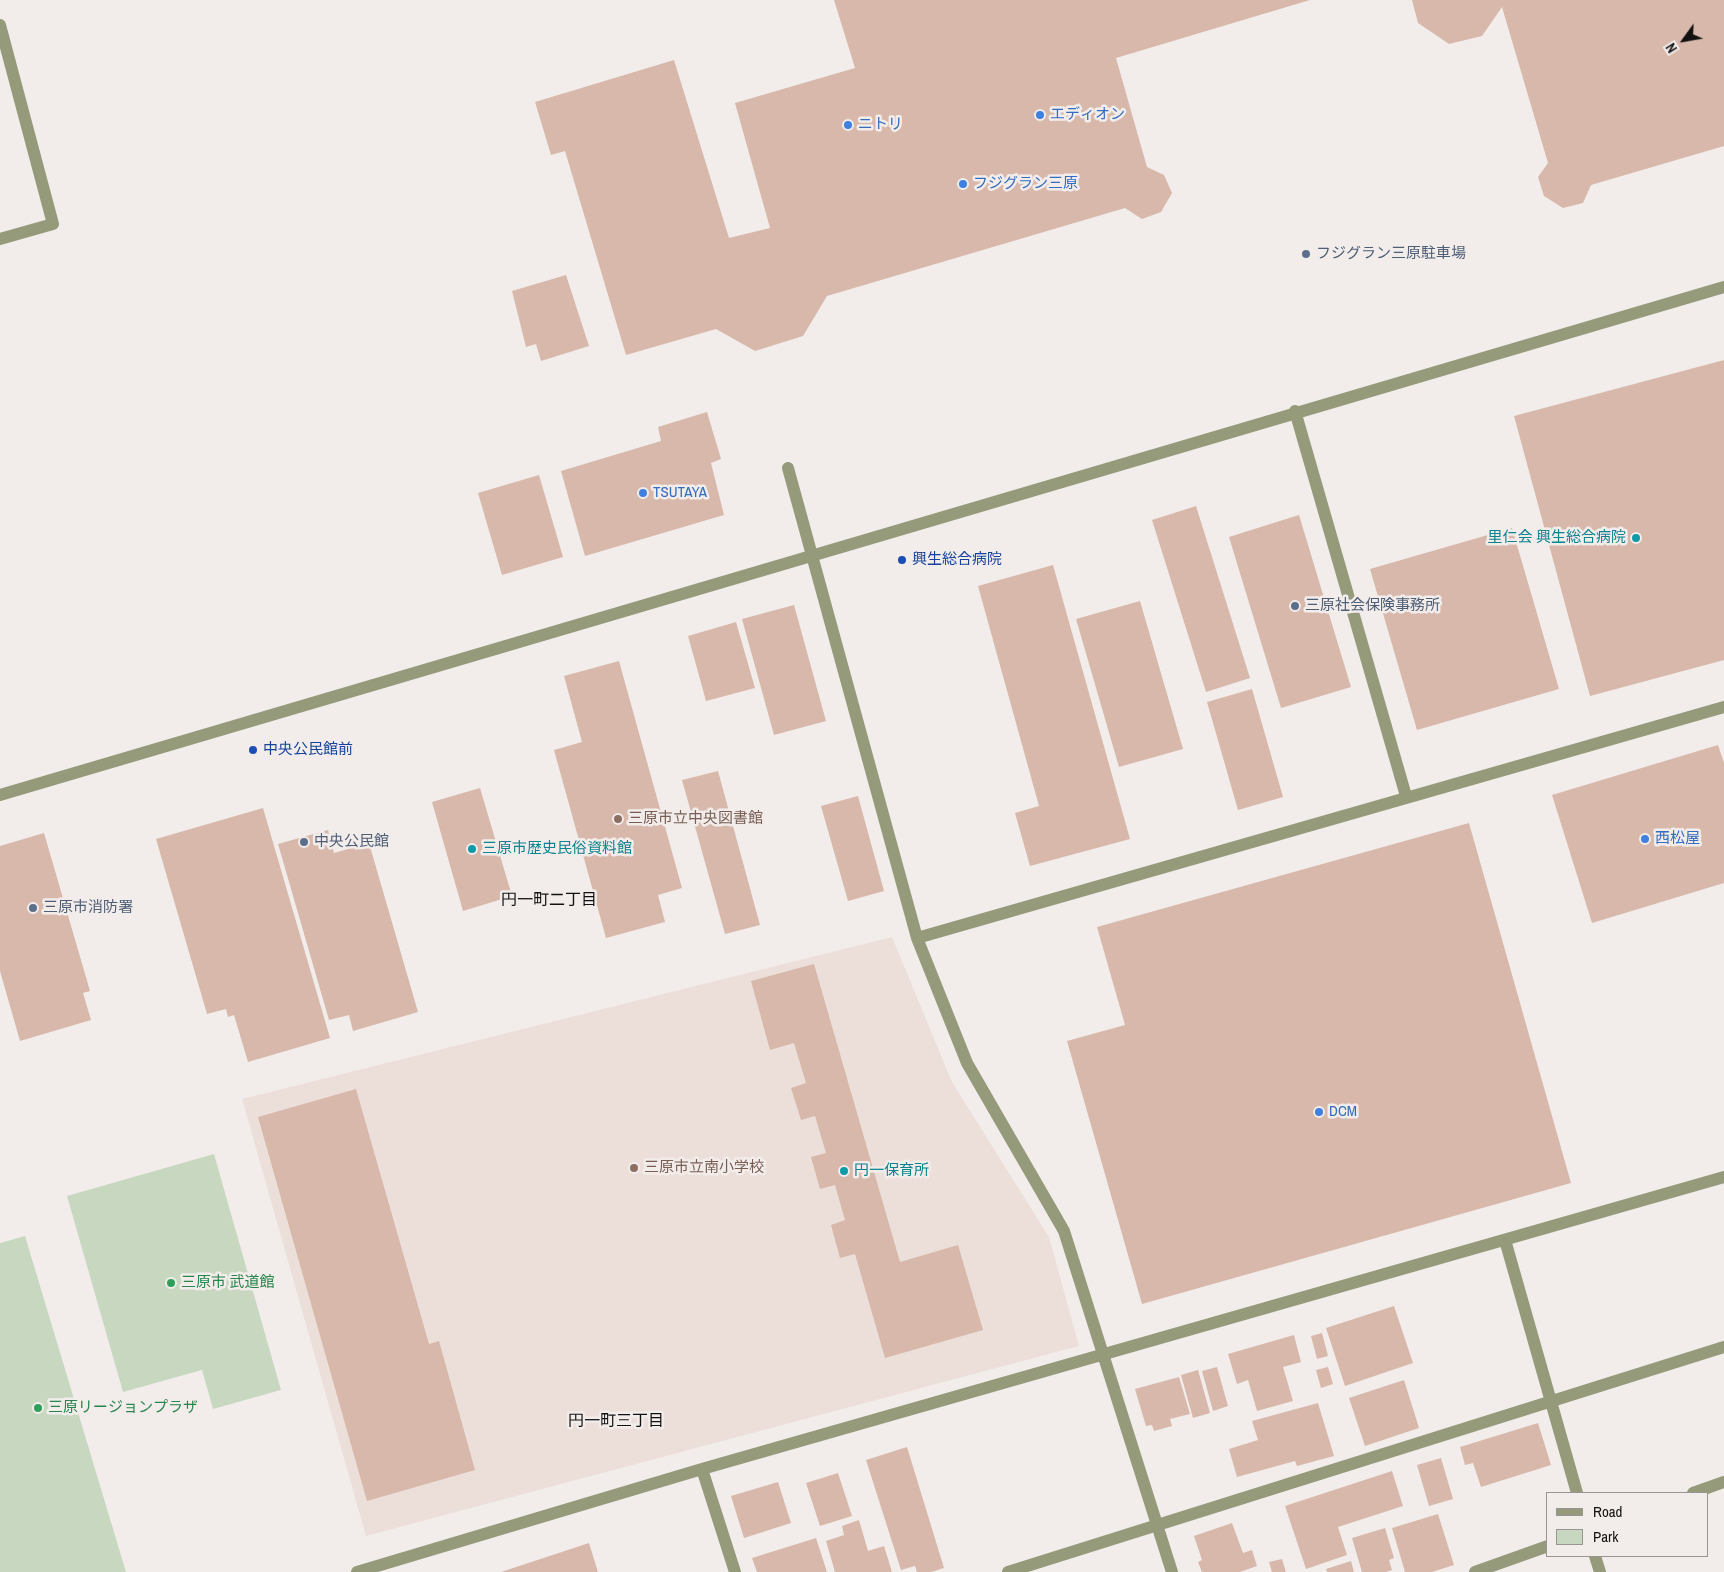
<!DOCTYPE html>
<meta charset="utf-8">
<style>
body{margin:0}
#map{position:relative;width:1724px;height:1572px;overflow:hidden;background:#f2edeb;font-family:"Archivo Narrow",sans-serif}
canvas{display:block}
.legend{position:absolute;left:1546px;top:1492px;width:162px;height:65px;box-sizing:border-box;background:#f2edeb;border:1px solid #989593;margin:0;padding:6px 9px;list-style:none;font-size:15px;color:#121110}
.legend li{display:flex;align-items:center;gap:10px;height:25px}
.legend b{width:25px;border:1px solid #989593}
.north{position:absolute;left:1659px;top:15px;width:50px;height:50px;-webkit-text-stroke:4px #f2edeb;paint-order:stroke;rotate:238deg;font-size:14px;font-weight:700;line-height:20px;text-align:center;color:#121110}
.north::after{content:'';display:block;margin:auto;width:18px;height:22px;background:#121110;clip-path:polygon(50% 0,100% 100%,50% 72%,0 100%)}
</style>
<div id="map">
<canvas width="1724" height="1572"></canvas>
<ul class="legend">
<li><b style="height:6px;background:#949a7a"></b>Road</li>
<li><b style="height:14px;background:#c8d8c0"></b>Park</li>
</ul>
<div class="north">N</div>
</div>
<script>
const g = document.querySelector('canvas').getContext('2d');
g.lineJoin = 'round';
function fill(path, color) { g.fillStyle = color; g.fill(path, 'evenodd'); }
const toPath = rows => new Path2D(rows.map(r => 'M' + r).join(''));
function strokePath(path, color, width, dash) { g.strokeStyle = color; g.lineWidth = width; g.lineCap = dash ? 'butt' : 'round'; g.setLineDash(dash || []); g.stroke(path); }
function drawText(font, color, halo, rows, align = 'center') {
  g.font = font + ' "Archivo Narrow","Noto Sans JP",sans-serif'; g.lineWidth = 5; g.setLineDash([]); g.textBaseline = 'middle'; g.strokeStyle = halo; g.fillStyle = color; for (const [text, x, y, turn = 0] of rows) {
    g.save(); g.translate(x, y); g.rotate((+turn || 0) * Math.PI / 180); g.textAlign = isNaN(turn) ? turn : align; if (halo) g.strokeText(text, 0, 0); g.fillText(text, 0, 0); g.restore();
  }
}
fill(toPath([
 [892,937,952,1082,1049,1237,1079,1346,366,1536,242,1099]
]), '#ecdfd9');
fill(toPath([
 [214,1154,281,1390,213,1409,202,1370,123,1392,67,1196],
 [25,1236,126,1572,0,1572,0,1243]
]), '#c8d8c0');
fill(toPath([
 [834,0,1310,0,1116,58,1147,167,1164,175,1172,193,1161,212,1142,219,1125,208,827,296,803,336,755,351,716,329,626,355,565,151,551,155,535,102,674,60,729,238,770,228,735,103,855,68],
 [1412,0,1724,0,1724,146,1591,185,1583,203,1563,208,1544,196,1538,177,1548,163,1502,7,1482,36,1449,44,1418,23],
 [566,275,589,346,541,361,536,344,526,347,512,291],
 [1724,360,1724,660,1590,696,1514,416],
 [707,412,721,459,711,463,724,515,585,556,561,471,661,441,658,427],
 [539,475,563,557,502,575,478,493],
 [1196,506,1250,678,1206,692,1152,520],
 [1299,515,1351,687,1281,708,1229,537],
 [1512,528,1559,689,1417,730,1370,569],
 [1053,565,1130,839,1030,866,1015,813,1039,806,978,586],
 [1140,601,1183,749,1119,767,1076,619],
 [794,605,826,721,774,735,742,619],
 [736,622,755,688,706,701,688,636],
 [619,661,682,888,658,895,665,922,606,938,554,750,582,742,564,676],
 [1252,689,1283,797,1238,810,1207,702],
 [1718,745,1724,763,1724,883,1592,923,1552,795],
 [718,771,760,925,725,934,682,780],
 [480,788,512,896,463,911,432,802],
 [858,796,884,891,848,901,821,806],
 [263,808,330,1038,248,1062,234,1015,228,1017,226,1009,207,1014,156,839],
 [1469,823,1571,1183,1142,1304,1067,1041,1125,1025,1097,927],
 [328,830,334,853,369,843,418,1012,353,1031,349,1015,329,1020,278,844],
 [44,833,90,991,83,993,91,1020,20,1041,0,971,0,846],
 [814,964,900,1262,958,1245,983,1330,885,1358,855,1254,840,1258,831,1225,845,1220,835,1185,820,1189,811,1157,826,1153,815,1116,801,1120,791,1088,806,1083,794,1043,770,1050,751,981],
 [356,1089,429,1344,439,1341,475,1470,367,1501,258,1117],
 [1394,1306,1413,1363,1345,1386,1326,1328],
 [1322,1333,1328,1356,1317,1359,1311,1336],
 [1294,1335,1301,1362,1283,1367,1293,1401,1257,1411,1248,1380,1237,1384,1228,1354],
 [1217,1367,1228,1406,1213,1411,1202,1371],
 [1328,1367,1333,1384,1321,1388,1316,1370],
 [1198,1370,1210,1413,1193,1418,1181,1375],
 [1179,1377,1190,1414,1170,1419,1172,1426,1154,1431,1152,1425,1146,1426,1135,1389],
 [1404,1380,1419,1428,1365,1446,1349,1398],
 [1318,1403,1334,1456,1297,1466,1295,1461,1237,1477,1229,1449,1258,1440,1252,1421],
 [1538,1423,1551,1465,1481,1487,1473,1463,1465,1465,1460,1447],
 [907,1447,944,1568,931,1572,917,1572,915,1566,901,1570,866,1460],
 [1441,1458,1453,1499,1429,1506,1417,1465],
 [1392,1471,1403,1506,1338,1527,1347,1555,1306,1569,1285,1506],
 [838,1473,852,1516,820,1526,806,1483],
 [778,1482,791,1523,744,1538,731,1496],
 [1438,1514,1454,1565,1432,1572,1405,1572,1392,1528],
 [859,1520,868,1551,884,1546,892,1572,835,1572,826,1541,844,1535,842,1526],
 [1232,1523,1243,1553,1252,1550,1257,1566,1240,1572,1202,1572,1198,1562,1202,1560,1194,1536],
 [1385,1528,1394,1558,1389,1560,1392,1570,1386,1572,1362,1572,1352,1538],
 [816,1538,827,1572,757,1572,752,1558],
 [589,1543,598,1572,501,1572],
 [1282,1559,1286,1572,1272,1572,1269,1562],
 [1351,1561,1354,1572,1327,1572,1326,1569]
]), '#d7b8aa');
strokePath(toPath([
 [0,25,53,224,0,239],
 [1295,411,1406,796],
 [788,468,917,938,1724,707],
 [0,795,1724,287],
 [917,938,967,1063,1064,1231,1172,1572],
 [1505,1240,1577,1493],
 [702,1469,735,1572],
 [1693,1493,1724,1482],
 [1595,1556,1600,1572],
 [357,1572,702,1469,1724,1177],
 [1008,1572,1724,1347],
 [1475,1572,1548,1546]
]), '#949a7a', 12);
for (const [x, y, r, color] of [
 [1040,115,5,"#3f7fe0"],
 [848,125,5,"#3f7fe0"],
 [963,184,5,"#3f7fe0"],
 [1306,254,5,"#5c6f8a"],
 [643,493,5,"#3f7fe0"],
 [1636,538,5,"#0f9aa8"],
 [902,560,5,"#1a4fb4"],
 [1295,606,5,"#5c6f8a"],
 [253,750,5,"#1a4fb4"],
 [618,819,5,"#8d6e63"],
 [1645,839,5,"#3f7fe0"],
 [304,842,5,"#5c6f8a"],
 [472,849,5,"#0f9aa8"],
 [33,908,5,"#5c6f8a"],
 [1319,1112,5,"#3f7fe0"],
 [634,1168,5,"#8d6e63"],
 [844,1171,5,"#0f9aa8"],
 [171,1283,5,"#2e9e5b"],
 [38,1408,5,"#2e9e5b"]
]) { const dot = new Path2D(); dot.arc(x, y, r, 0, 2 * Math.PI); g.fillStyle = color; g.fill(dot); strokePath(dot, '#f2edeb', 2); }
drawText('15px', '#366cbe', '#f2edeb', [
 ["エディオン",1050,115],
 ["ニトリ",858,125],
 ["フジグラン三原",973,184],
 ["TSUTAYA",653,493],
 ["西松屋",1655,839],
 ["DCM",1329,1112]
], 'left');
drawText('15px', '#4e5e75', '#f2edeb', [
 ["フジグラン三原駐車場",1316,254],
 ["三原社会保険事務所",1305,606],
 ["中央公民館",314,842],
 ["三原市消防署",43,908]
], 'left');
drawText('15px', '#0d838f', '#f2edeb', [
 ["里仁会 興生総合病院",1626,538,"right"],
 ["三原市歴史民俗資料館",482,849],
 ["円一保育所",854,1171]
], 'left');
drawText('15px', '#164399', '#f2edeb', [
 ["興生総合病院",912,560],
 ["中央公民館前",263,750]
], 'left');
drawText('15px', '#785e54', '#f2edeb', [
 ["三原市立中央図書館",628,819],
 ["三原市立南小学校",644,1168]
], 'left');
drawText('15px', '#27864d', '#f2edeb', [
 ["三原市 武道館",181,1283],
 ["三原リージョンプラザ",48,1408]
], 'left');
drawText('16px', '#121110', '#f2edeb', [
 ["円一町二丁目",549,901],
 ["円一町三丁目",616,1422]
]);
</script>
